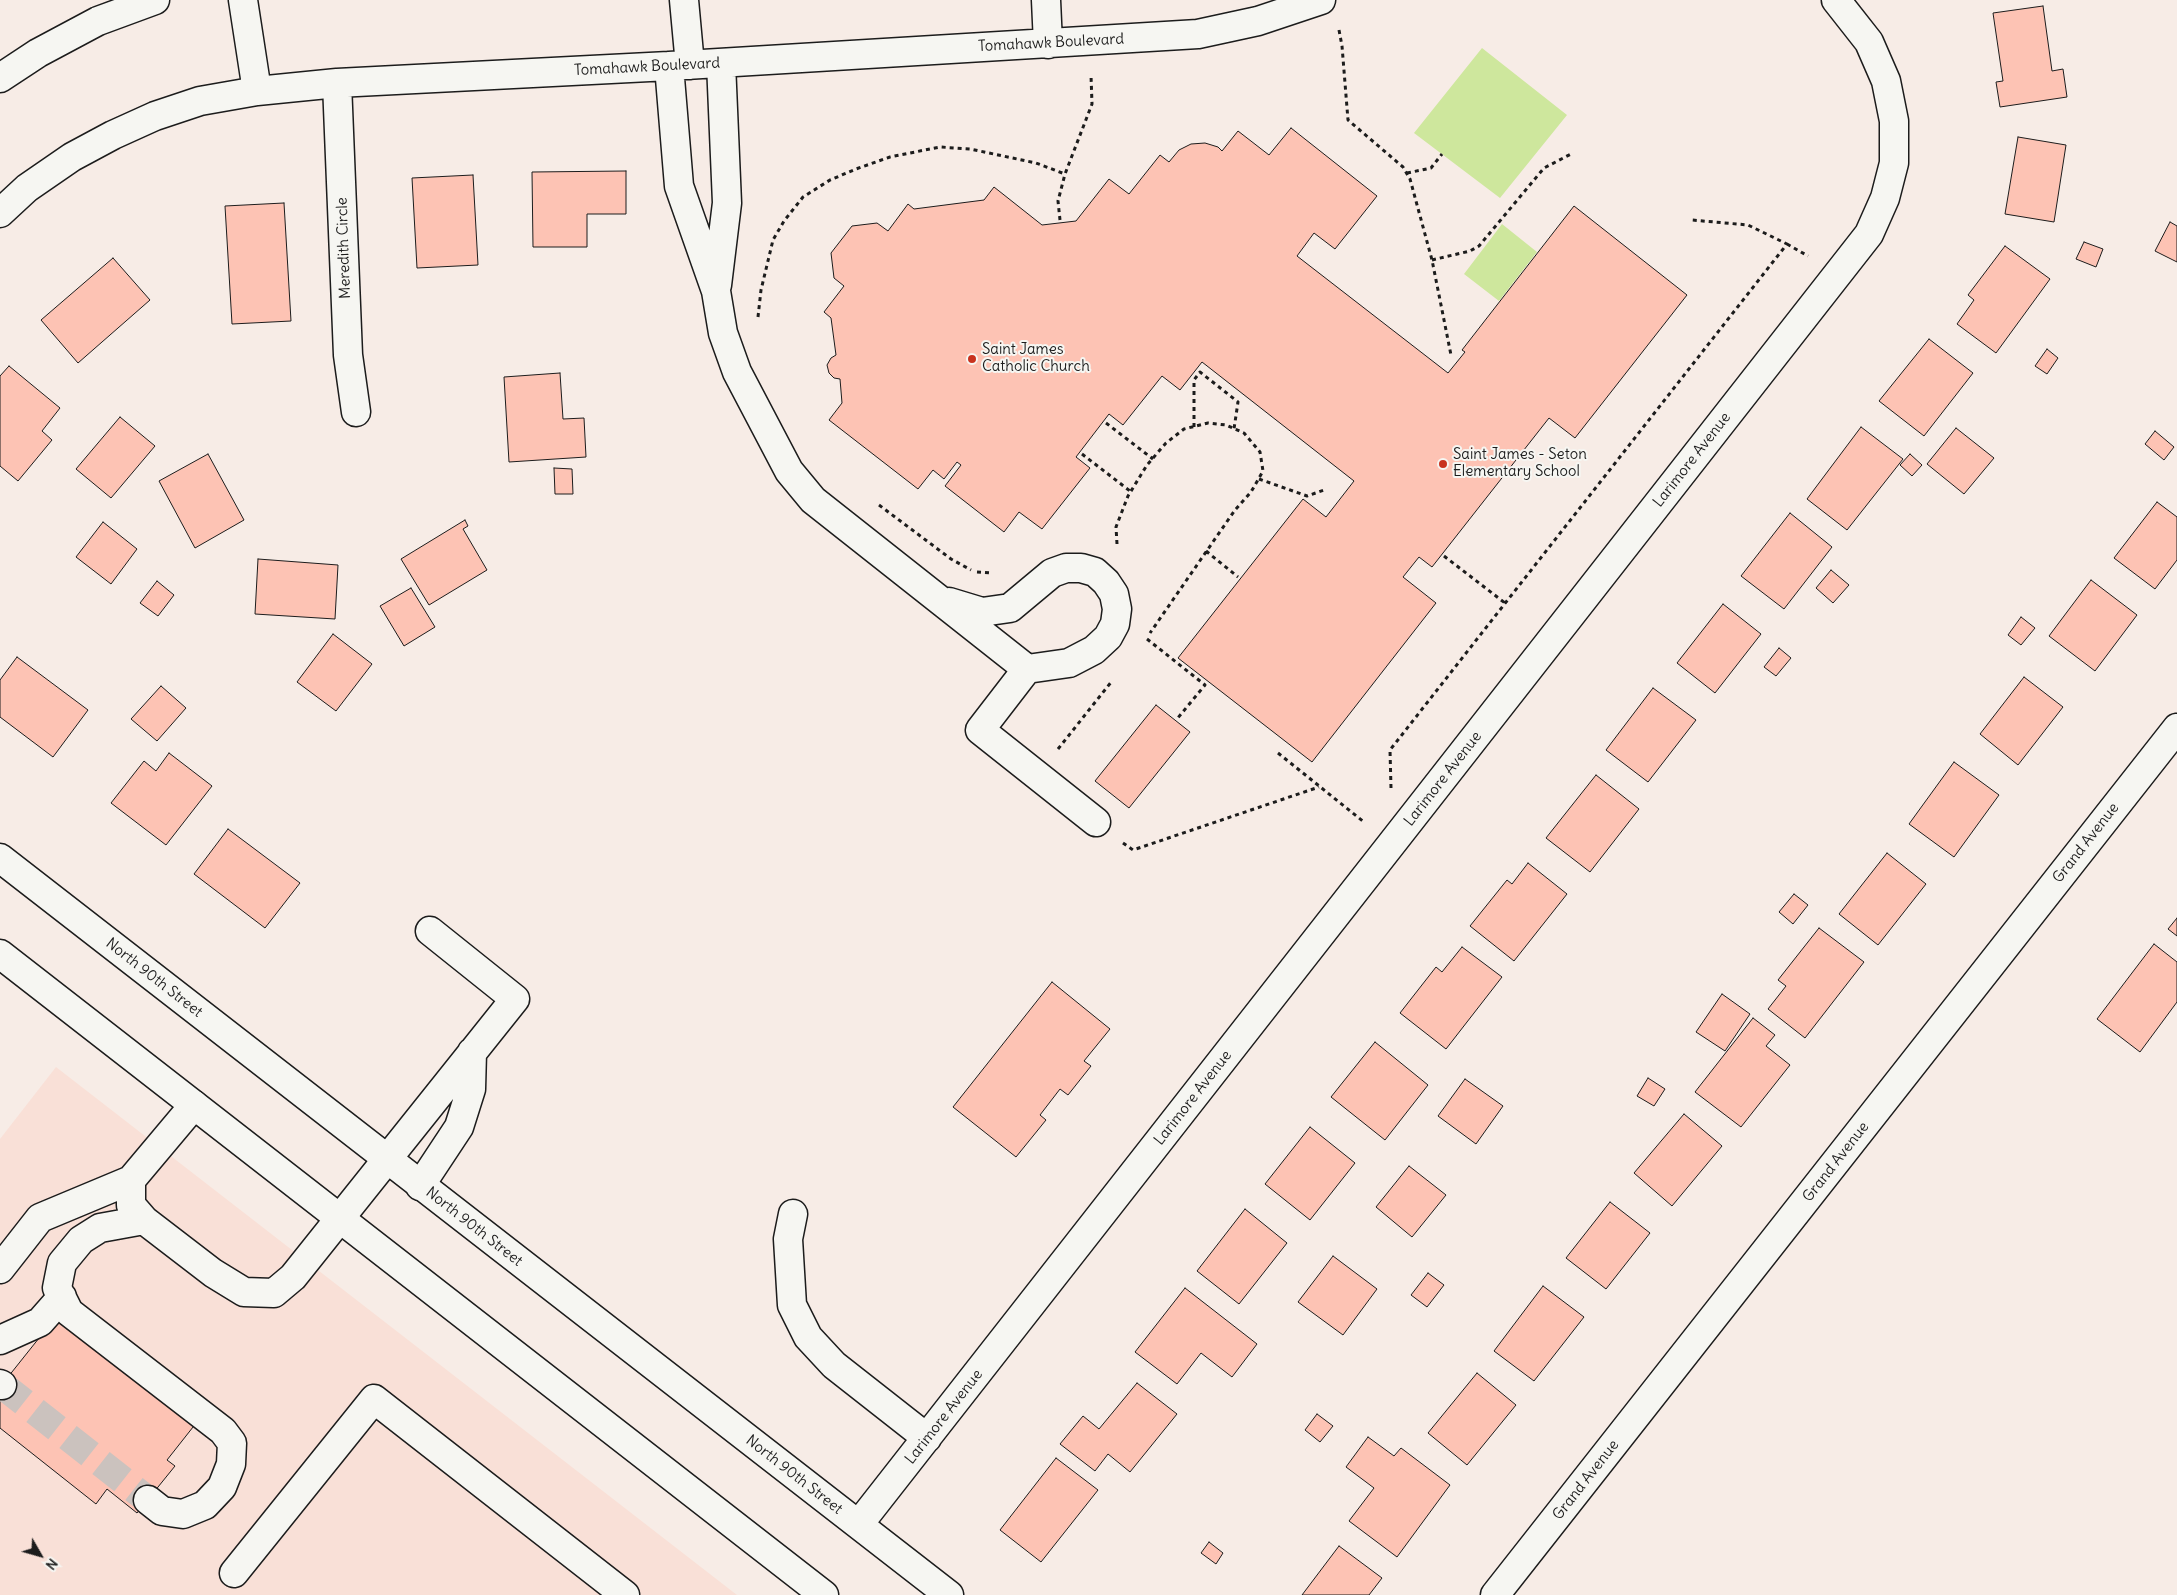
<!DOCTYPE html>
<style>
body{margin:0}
#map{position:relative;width:2177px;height:1595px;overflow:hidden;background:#f7ece6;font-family:Delius,sans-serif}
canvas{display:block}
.north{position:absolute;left:15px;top:1530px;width:50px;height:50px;-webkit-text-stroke:4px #f6f6f2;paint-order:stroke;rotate:128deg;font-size:14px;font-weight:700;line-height:20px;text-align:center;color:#1c1c1c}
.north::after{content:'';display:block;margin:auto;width:18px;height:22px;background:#1c1c1c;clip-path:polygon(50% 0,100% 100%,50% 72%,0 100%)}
</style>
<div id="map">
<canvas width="2177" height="1595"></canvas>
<div class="north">N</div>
</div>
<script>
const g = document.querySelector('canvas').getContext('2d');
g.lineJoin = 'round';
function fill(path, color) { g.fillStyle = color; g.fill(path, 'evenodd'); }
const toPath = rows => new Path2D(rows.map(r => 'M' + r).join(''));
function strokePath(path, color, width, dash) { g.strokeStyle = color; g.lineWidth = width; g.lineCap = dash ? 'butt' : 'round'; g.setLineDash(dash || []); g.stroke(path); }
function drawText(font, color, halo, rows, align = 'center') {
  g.font = font + ' Delius,sans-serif'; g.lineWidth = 4; g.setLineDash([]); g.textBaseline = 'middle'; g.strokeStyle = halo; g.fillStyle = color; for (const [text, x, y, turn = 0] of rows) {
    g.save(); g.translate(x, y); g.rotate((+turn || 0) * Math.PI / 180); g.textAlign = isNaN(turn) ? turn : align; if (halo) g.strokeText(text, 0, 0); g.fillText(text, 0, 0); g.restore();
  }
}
fill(toPath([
 [56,1067,737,1595,0,1595,0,1139]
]), '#f9e0d7');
fill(toPath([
 [1482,48,1567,115,1500,198,1414,133],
 [1502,224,1537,252,1499,301,1464,274]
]), '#cee79d');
const building = toPath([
 [2043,6,2052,71,2063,69,2067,97,2000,107,1996,82,2003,81,1993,13,2043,6],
 [1291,128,1377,196,1335,249,1314,233,1297,256,1448,373,1465,352,1462,350,1574,206,1687,295,1575,438,1549,418,1432,567,1419,557,1403,577,1436,603,1312,762,1178,658,1303,499,1326,517,1354,481,1202,362,1180,390,1162,376,1123,425,1109,414,1076,457,1090,468,1042,529,1019,512,1004,532,945,486,961,465,957,462,944,479,933,470,918,489,829,420,842,403,840,379,834,378,829,373,827,365,831,358,836,355,831,318,824,312,844,286,834,278,831,253,852,226,877,223,888,231,908,204,914,209,984,200,994,187,1042,225,1076,221,1109,179,1129,194,1160,155,1169,162,1179,150,1191,144,1205,143,1218,147,1222,151,1238,131,1269,155,1291,128],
 [2018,137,2066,145,2054,222,2005,214,2018,137],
 [626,171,626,214,587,214,587,247,533,247,532,172,626,171],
 [473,175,478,265,417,268,412,178,473,175],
 [284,203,291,321,232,324,225,206,284,203],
 [2170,222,2177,226,2177,262,2155,251,2170,222],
 [2084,242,2103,249,2096,267,2076,259,2084,242],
 [2005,246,2050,279,1996,353,1957,324,1974,300,1968,295,2005,246],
 [113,258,150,300,78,363,41,320,113,258],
 [1929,339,1973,373,1924,436,1879,401,1929,339],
 [2047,349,2058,358,2047,374,2035,366,2047,349],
 [9,366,60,408,42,431,52,440,18,481,0,466,0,376,9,366],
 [560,373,563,419,584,418,586,457,509,462,504,377,560,373],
 [120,417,155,446,111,498,76,469,120,417],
 [1861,427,1903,459,1847,530,1807,499,1861,427],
 [1956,428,1994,458,1964,494,1927,464,1956,428],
 [2155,431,2174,447,2164,460,2145,444,2155,431],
 [208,454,244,520,195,548,159,481,208,454],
 [1910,454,1922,465,1912,476,1900,465,1910,454],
 [554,468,572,469,573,494,555,494,554,468],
 [2157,502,2177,517,2177,560,2155,589,2114,558,2157,502],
 [1790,513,1832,547,1784,609,1741,576,1790,513],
 [465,520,468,526,463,529,487,570,429,605,401,559,465,520],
 [103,522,137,549,111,584,76,557,103,522],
 [258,559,338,565,335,619,255,614,258,559],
 [1831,570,1849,585,1833,603,1816,588,1831,570],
 [2091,580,2137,615,2095,671,2049,636,2091,580],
 [157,581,174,595,158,616,140,603,157,581],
 [411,588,435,627,404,646,380,606,411,588],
 [1723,604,1761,634,1715,693,1677,663,1723,604],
 [2021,617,2035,628,2021,645,2008,635,2021,617],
 [333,634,372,664,336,711,297,682,333,634],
 [1779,648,1791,658,1776,676,1764,667,1779,648],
 [17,657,88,710,53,757,0,717,0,680,17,657],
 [2024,677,2063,707,2018,765,1980,734,2024,677],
 [161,686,186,708,157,741,131,719,161,686],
 [1653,688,1696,720,1648,782,1606,750,1653,688],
 [1156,705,1190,732,1129,808,1095,781,1156,705],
 [169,753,212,786,166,845,111,803,144,761,156,771,169,753],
 [1954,762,1999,795,1954,857,1909,824,1954,762],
 [1596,775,1639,809,1590,872,1546,838,1596,775],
 [228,829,300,883,265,928,194,874,228,829],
 [1887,853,1926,884,1878,945,1839,914,1887,853],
 [1528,863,1567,894,1514,961,1470,926,1507,880,1512,884,1528,863],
 [1794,894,1808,905,1793,924,1779,912,1794,894],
 [2177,918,2177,936,2168,929,2177,918],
 [1819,928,1864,962,1805,1038,1768,1009,1786,986,1778,980,1819,928],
 [2154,944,2177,962,2177,1002,2140,1052,2097,1019,2154,944],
 [1462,947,1502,977,1446,1049,1400,1013,1436,967,1442,972,1462,947],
 [1052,982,1110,1029,1084,1061,1091,1066,1068,1095,1060,1089,1040,1115,1046,1120,1016,1157,953,1107,1052,982],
 [1722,994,1750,1014,1725,1051,1696,1032,1722,994],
 [1753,1018,1775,1035,1766,1046,1790,1065,1741,1127,1695,1092,1753,1018],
 [1375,1042,1428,1085,1385,1140,1331,1097,1375,1042],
 [1648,1078,1665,1089,1654,1106,1637,1096,1648,1078],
 [1465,1079,1503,1106,1476,1144,1438,1116,1465,1079],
 [1684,1114,1722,1146,1672,1206,1634,1173,1684,1114],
 [1310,1127,1355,1163,1310,1220,1265,1184,1310,1127],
 [1409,1166,1446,1195,1412,1237,1376,1207,1409,1166],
 [1610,1202,1650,1233,1606,1289,1566,1258,1610,1202],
 [1245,1209,1287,1243,1239,1304,1197,1271,1245,1209],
 [1333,1256,1377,1289,1343,1335,1298,1302,1333,1256],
 [1428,1273,1444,1285,1427,1307,1411,1295,1428,1273],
 [1543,1286,1584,1317,1534,1381,1494,1351,1543,1286],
 [1185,1288,1257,1344,1232,1377,1201,1353,1177,1384,1135,1352,1185,1288],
 [59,1313,197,1422,167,1460,175,1466,137,1513,107,1489,96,1504,0,1428,0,1387,59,1313],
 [1477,1373,1516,1405,1467,1465,1428,1433,1477,1373],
 [1137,1383,1177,1414,1130,1472,1108,1454,1095,1471,1060,1444,1083,1416,1099,1429,1137,1383],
 [1317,1414,1333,1426,1320,1442,1305,1430,1317,1414],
 [1368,1437,1394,1456,1401,1448,1450,1485,1397,1557,1349,1521,1374,1488,1346,1467,1368,1437],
 [1056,1458,1098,1490,1041,1562,1000,1530,1056,1458],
 [1209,1542,1223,1553,1216,1564,1201,1553,1209,1542],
 [1339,1546,1382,1578,1369,1595,1302,1595,1339,1546]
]);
fill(building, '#fdc3b4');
strokePath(building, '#1c1c1c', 1);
strokePath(toPath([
 [2,1385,148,1500]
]), '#cbc2be', 28, [28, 14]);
const minor = toPath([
 [243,0,257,91],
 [684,0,690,65],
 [1046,0,1048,44],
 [669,66,679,186,716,291,723,333,737,372,789,471,813,500,1027,669,980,730,1096,822],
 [0,78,38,53,98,21,155,0],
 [337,83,348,355,356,412],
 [0,213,27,188,72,157,113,135,155,116,200,101,257,91,337,83,669,66,1198,34,1258,21,1321,0],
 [717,285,727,203,721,63],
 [949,602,982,612,1010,608,1052,573,1066,568,1081,568,1095,572,1106,582,1114,594,1117,609,1115,624,1108,637,1094,650,1069,663,1027,669],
 [194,1105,131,1180,131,1205,144,1220,213,1273,244,1292,274,1293,293,1277,515,999,430,931],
 [420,1186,459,1127,471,1089,472,1052],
 [793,1214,788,1239,792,1305,808,1337,834,1365,927,1438],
 [144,1220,100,1228,81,1240,62,1263,57,1288,69,1312,223,1431,232,1443,231,1464,222,1487,205,1505,183,1514,162,1511,148,1500],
 [0,1269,40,1218,131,1180],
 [0,1340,40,1322,62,1297],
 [0,1384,2,1385],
 [859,1524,1869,234,1885,198,1894,163,1894,121,1886,81,1869,42,1836,0],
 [234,1573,374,1399,625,1595],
 [1495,1595,2177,728]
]);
const major = toPath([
 [0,858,949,1595],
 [0,954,824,1595]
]);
strokePath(minor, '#1c1c1c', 31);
strokePath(major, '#1c1c1c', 31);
strokePath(toPath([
 [1339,30,1342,46,1348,120,1403,167,1410,179,1432,260,1451,355],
 [1407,173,1431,168,1442,154],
 [1060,220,1058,201,1065,174],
 [1787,244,1808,256],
 [1432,260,1470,251,1479,246,1544,168,1571,154],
 [758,317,761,290,773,240,784,221,803,197,830,180,856,169,890,157,940,147,970,149,1036,163,1065,174,1092,104,1091,75],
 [1106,423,1153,459],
 [1194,427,1194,380,1200,372,1238,402,1234,429],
 [1082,454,1130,491],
 [1259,479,1307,496,1324,490],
 [879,505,951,559,971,570],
 [1117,544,1116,527,1128,496,1147,465,1166,443,1184,429,1208,423,1226,425,1244,433,1260,452,1263,471,1251,492,1235,510,1150,633],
 [1206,551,1238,577],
 [1444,556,1505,603],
 [977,572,991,573],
 [1147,639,1205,685,1177,719],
 [1058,749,1112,681],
 [1278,753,1364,822],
 [1391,788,1390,750,1787,244,1748,225,1692,220],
 [1123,843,1133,850,1319,787]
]), '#1c1c1c', 3, [4, 4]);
strokePath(minor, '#f6f6f2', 28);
strokePath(major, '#f6f6f2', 28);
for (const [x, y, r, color] of [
 [972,359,5,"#c8321e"],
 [1443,464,5,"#c8321e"]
]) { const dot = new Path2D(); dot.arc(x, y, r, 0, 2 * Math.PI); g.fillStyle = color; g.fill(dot); strokePath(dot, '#f6f6f2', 2); }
drawText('15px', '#1c1c1c', '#f6f6f2', [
 ["Tomahawk Boulevard",1051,43,-3],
 ["Tomahawk Boulevard",647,67,-3],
 ["Meredith Circle",344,248,-92],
 ["Larimore Avenue",1692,460,-52],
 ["Larimore Avenue",1443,779,-52],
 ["Grand Avenue",2086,843,-52],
 ["North 90th Street",154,978,38],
 ["Larimore Avenue",1193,1098,-52],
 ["Grand Avenue",1836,1162,-52],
 ["North 90th Street",474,1227,38],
 ["Larimore Avenue",944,1417,-52],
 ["North 90th Street",794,1475,38],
 ["Grand Avenue",1586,1480,-52]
]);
drawText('15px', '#1c1c1c', '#f6f6f2', [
 ["Saint James",982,350],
 ["Catholic Church",982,367],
 ["Saint James - Seton",1453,455],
 ["Elementary School",1453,472]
], 'left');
</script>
